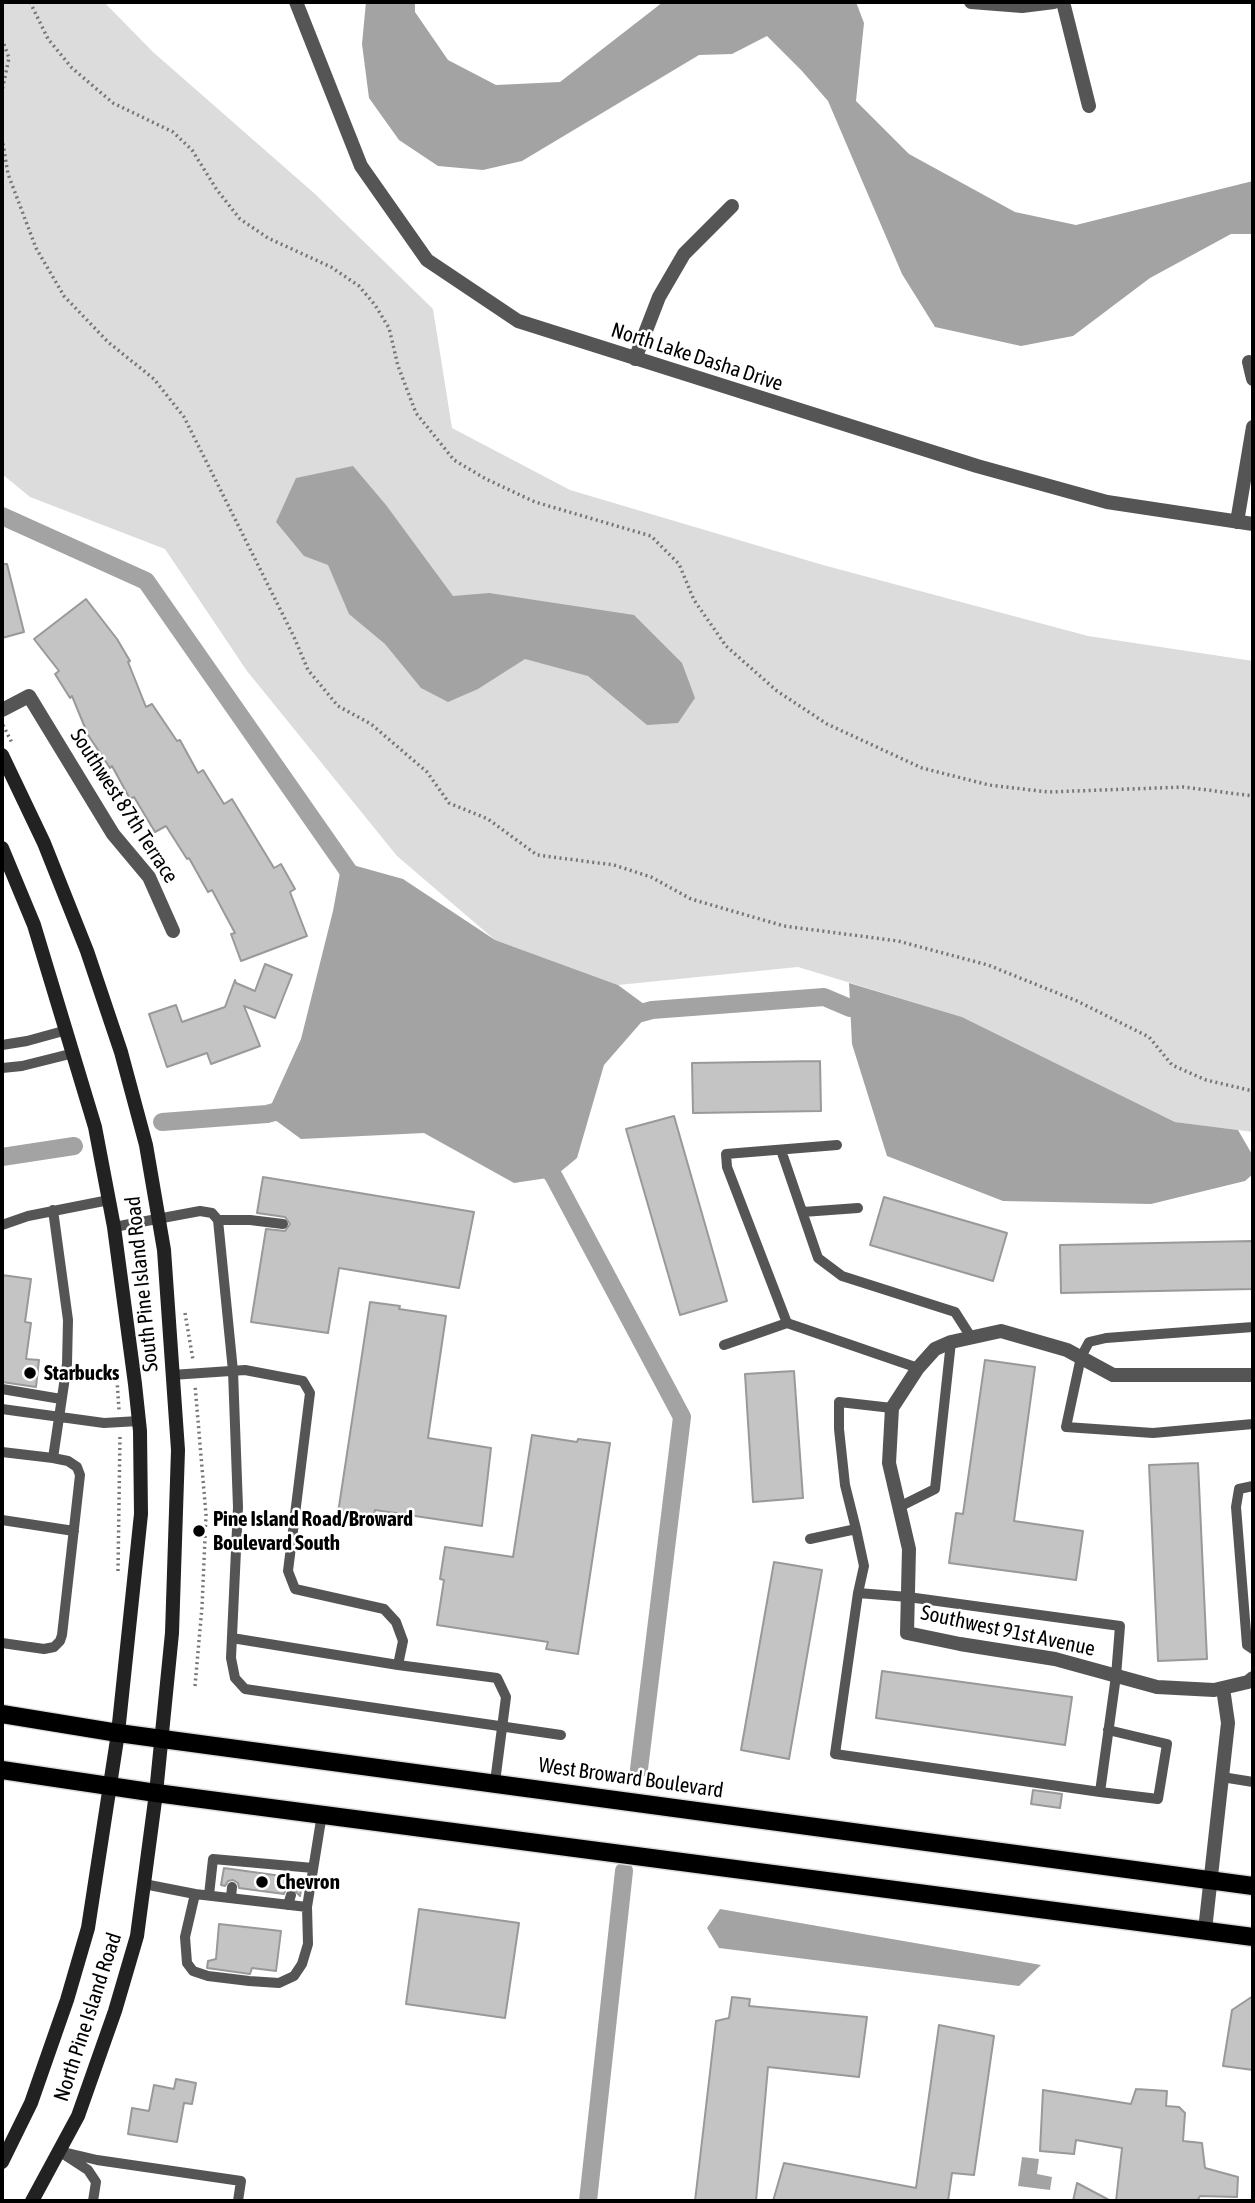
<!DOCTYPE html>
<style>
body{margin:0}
#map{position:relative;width:1255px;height:2203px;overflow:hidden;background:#fff;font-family:"Asap Condensed",sans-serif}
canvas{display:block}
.frame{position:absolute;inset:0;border:4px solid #000;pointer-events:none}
</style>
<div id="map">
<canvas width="1255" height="2203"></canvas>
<div class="frame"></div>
</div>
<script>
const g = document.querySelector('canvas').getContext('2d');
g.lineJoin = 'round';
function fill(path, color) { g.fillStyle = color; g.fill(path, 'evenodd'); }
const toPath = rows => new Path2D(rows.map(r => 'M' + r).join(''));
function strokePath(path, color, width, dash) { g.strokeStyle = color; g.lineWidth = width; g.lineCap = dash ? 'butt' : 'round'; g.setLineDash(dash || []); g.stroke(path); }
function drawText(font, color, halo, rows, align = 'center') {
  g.font = font + ' "Asap Condensed",sans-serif'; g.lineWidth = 5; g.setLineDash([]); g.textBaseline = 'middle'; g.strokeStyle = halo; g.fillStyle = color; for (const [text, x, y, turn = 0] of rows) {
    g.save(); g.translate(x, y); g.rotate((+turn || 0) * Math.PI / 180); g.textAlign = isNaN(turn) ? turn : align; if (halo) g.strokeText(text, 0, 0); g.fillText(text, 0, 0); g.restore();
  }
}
fill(toPath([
 [2,2,104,2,153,52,315,194,433,309,452,428,570,490,823,565,1088,636,1253,661,1253,1132,1175,1122,962,1017,798,967,618,985,495,940,397,856,247,671,165,549,30,497,2,474]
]), '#dcdcdc');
fill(toPath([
 [366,2,415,2,415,12,448,60,496,85,560,82,663,2,856,2,864,23,856,101,909,154,1015,212,1076,225,1253,181,1253,234,1231,234,1150,278,1073,336,1021,346,935,327,902,274,828,101,802,71,767,36,732,54,699,55,522,161,483,170,438,166,399,140,369,98,362,44],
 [353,466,386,505,453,596,489,593,634,615,682,663,695,698,678,723,647,725,588,676,525,659,478,689,448,702,421,688,385,644,349,614,328,565,304,556,276,522,296,478],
 [342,862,403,879,495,940,618,985,652,1010,604,1065,577,1158,554,1177,514,1183,424,1133,301,1139,267,1114,301,1039,333,911],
 [849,983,962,1017,1175,1122,1238,1130,1253,1156,1253,1174,1245,1181,1151,1204,1003,1201,887,1156,852,1044],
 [720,1909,1041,1965,1019,1986,719,1948,707,1928],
 [1022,2157,1039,2159,1037,2174,1052,2177,1050,2190,1018,2186]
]), '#a3a3a3');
strokePath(toPath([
 [2,516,146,581,356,882],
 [630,1016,652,1010,824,997,850,1008],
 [162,1122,267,1114,289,1108],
 [2,1157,74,1146],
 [541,1158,554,1177,682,1417,639,1769],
 [588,2201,624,1871]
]), '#a3a3a3', 18);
const building = toPath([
 [2,564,7,564,24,632,2,638,2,564],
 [86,599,117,639,130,661,128,662,146,707,152,704,177,741,180,740,198,773,203,770,224,804,232,799,274,868,281,864,295,889,290,892,307,936,241,961,231,934,235,933,212,890,208,892,189,858,187,859,166,826,155,832,134,797,130,799,112,766,110,768,88,735,72,696,70,698,55,674,59,671,34,639,86,599],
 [265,964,292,975,275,1018,244,1006,260,1046,211,1064,207,1053,167,1067,149,1014,176,1005,182,1022,225,1007,235,980,236,983,255,991,265,964],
 [820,1061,821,1111,693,1113,692,1063,820,1061],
 [674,1116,727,1301,680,1315,626,1129,674,1116],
 [263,1177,474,1212,459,1288,339,1268,328,1333,251,1322,266,1229,285,1231,290,1224,285,1217,257,1213,263,1177],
 [884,1197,1007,1233,993,1281,870,1245,884,1197],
 [1253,1241,1253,1289,1061,1293,1060,1245,1253,1241],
 [2,1275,31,1279,25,1322,31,1323,26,1359,39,1360,36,1387,2,1382,2,1275],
 [370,1302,400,1306,399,1309,446,1316,428,1438,491,1448,482,1526,375,1510,373,1519,338,1513,370,1302],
 [985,1360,1035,1367,1014,1521,1083,1531,1076,1580,949,1563,956,1513,963,1514,985,1360],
 [794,1371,803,1498,753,1502,745,1374,794,1371],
 [532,1435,577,1442,578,1439,610,1443,578,1654,546,1649,548,1642,437,1625,444,1580,440,1579,445,1547,513,1557,532,1435],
 [1198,1463,1207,1659,1158,1661,1149,1465,1198,1463],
 [774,1562,822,1570,789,1759,741,1750,774,1562],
 [882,1671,1072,1697,1065,1745,876,1718,882,1671],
 [1033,1790,1062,1794,1060,1808,1031,1804,1033,1790],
 [224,1868,303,1879,300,1896,292,1888,286,1889,284,1894,239,1888,238,1883,233,1880,228,1881,225,1886,221,1885,224,1868],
 [419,1909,519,1923,505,2018,406,2004,419,1909],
 [219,1924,281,1931,276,1971,252,1968,250,1974,207,1968,208,1961,216,1959,219,1924],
 [1253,1996,1253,2070,1223,2066,1232,2010,1253,1996],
 [732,1997,750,1999,749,2006,867,2017,859,2077,768,2067,756,2201,695,2201,716,2021,729,2018,732,1997],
 [939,2025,994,2036,974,2175,952,2173,948,2201,773,2201,784,2163,916,2188,939,2025],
 [176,2079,196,2083,192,2104,184,2103,177,2142,128,2134,132,2108,149,2111,154,2085,174,2089,176,2079],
 [1136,2089,1167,2091,1166,2106,1179,2107,1185,2113,1183,2141,1202,2143,1205,2168,1238,2177,1237,2197,1200,2196,1197,2201,1116,2201,1122,2148,1076,2140,1074,2154,1040,2151,1043,2090,1131,2104,1136,2089],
 [1077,2183,1111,2201,1073,2201,1077,2183]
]);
fill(building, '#c4c4c4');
strokePath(building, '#999', 2);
const primary = toPath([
 [2,1714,118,1733,1253,1886],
 [2,1770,156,1793,1253,1937]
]);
strokePath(primary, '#dbdbdb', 21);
strokePath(toPath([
 [30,2,48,39,72,68,113,103,173,132,192,150,217,190,240,219,268,238,331,267,359,286,375,305,389,328,398,366,416,413,454,460,486,479,535,502,651,536,679,564,694,600,726,646,777,691,827,724,922,768,989,785,1048,792,1184,787,1253,796],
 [2,39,9,58,2,91],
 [2,138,8,174,36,248,64,296,108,342,154,379,184,417,294,637,308,670,338,706,371,724,427,772,449,803,488,819,537,855,614,865,651,877,691,899,784,926,898,941,988,965,1077,1001,1149,1037,1172,1065,1206,1080,1253,1091],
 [3,725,12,743],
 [185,1313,193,1360],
 [117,1380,119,1410],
 [118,1571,120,1436],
 [195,1686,202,1607,206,1515,195,1385]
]), '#777', 3.5, [2, 3.5]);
strokePath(toPath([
 [2,1045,27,1041,67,1030],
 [2,1068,22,1066,74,1053],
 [781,1150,818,1258,842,1276,955,1312,971,1337],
 [803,1212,858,1208],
 [218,1220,250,1220,283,1224],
 [2,1225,28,1216,109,1200],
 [114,1227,200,1211,212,1213,218,1220,233,1371,238,1507,231,1658,235,1678,245,1689,561,1735],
 [787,1323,727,1167,726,1154,837,1145],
 [1253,1327,1106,1338,1089,1342,1081,1357,1066,1427,1153,1433,1253,1424],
 [724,1345,787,1323,918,1368],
 [172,1375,245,1370,303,1381,310,1393,288,1571,295,1589,384,1609,396,1622,403,1641,398,1665,497,1678,506,1697,495,1782],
 [2,1389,61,1399],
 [2,1409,104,1423,139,1421],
 [2,1452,53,1458],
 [1253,1486,1239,1489,1236,1507,1247,1645,1253,1649],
 [899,1507,935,1489,951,1342],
 [2,1520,74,1531],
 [856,1529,845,1485,839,1429,839,1402,892,1408],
 [810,1539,856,1529,864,1566,858,1593,835,1754,1100,1792,1116,1676,1120,1626,908,1597,858,1593],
 [232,1638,398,1665],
 [2,1643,44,1649,54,1647,60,1641,62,1635,80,1475,77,1467,68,1461,53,1458,67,1364,68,1320,53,1210],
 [1222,1777,1253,1782],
 [1100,1792,1158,1799,1167,1744,1108,1730],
 [144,1884,195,1894,307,1907,322,1814],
 [195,1894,185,1937,187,1963,193,1971,208,1976,249,1981,279,1983,294,1976,302,1964,308,1944,307,1907],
 [209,1895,213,1859,313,1868],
 [231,1898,232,1887],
 [288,1905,291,1895],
 [59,2151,97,2160,241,2181,238,2201],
 [65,2155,88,2170,96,2182,93,2201]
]), '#555', 10);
strokePath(toPath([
 [296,2,361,166,427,260,518,321,977,466,1107,502,1253,524],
 [971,2,1022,6,1054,2],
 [1063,2,1089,106],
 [635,359,659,297,684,254,732,206],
 [1249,362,1253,379],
 [1237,522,1253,427],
 [2,710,29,696,113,834,149,877,173,931],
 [1253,1375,1113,1375,1067,1350,1001,1331,951,1342,935,1349,918,1368,892,1408,889,1463,909,1549,907,1633,960,1644,1055,1659,1157,1687,1214,1690,1248,1682,1253,1678],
 [1205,1930,1228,1723,1223,1688]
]), '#555', 14);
strokePath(toPath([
 [2,755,44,843,87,951,121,1052,146,1145,164,1250,178,1450,172,1633,156,1793,137,1936,115,2011,78,2116,32,2201],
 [2,848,34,925,95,1127,114,1227,135,1384,140,1431,141,1514,118,1733,88,1928,67,2000,31,2103,2,2162]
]), '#222', 14);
strokePath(primary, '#000', 18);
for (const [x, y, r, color] of [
 [30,1373,7,"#000"],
 [199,1531,7,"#000"],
 [262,1882,7,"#000"]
]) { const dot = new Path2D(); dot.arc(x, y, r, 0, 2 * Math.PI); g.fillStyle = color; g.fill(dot); strokePath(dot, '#fff', 2.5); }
drawText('21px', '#000', '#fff', [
 ["North Lake Dasha Drive",697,357,18],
 ["Southwest 87th Terrace",124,806,57],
 ["South Pine Island Road",142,1284,-96],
 ["Southwest 91st Avenue",1008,1631,12],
 ["West Broward Boulevard",631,1778,8],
 ["North Pine Island Road",88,2017,-72]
]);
drawText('bold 21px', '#000', '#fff', [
 ["Starbucks",44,1373],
 ["Pine Island Road/Broward",213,1519],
 ["Boulevard South",213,1543],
 ["Chevron",276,1882]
], 'left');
</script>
